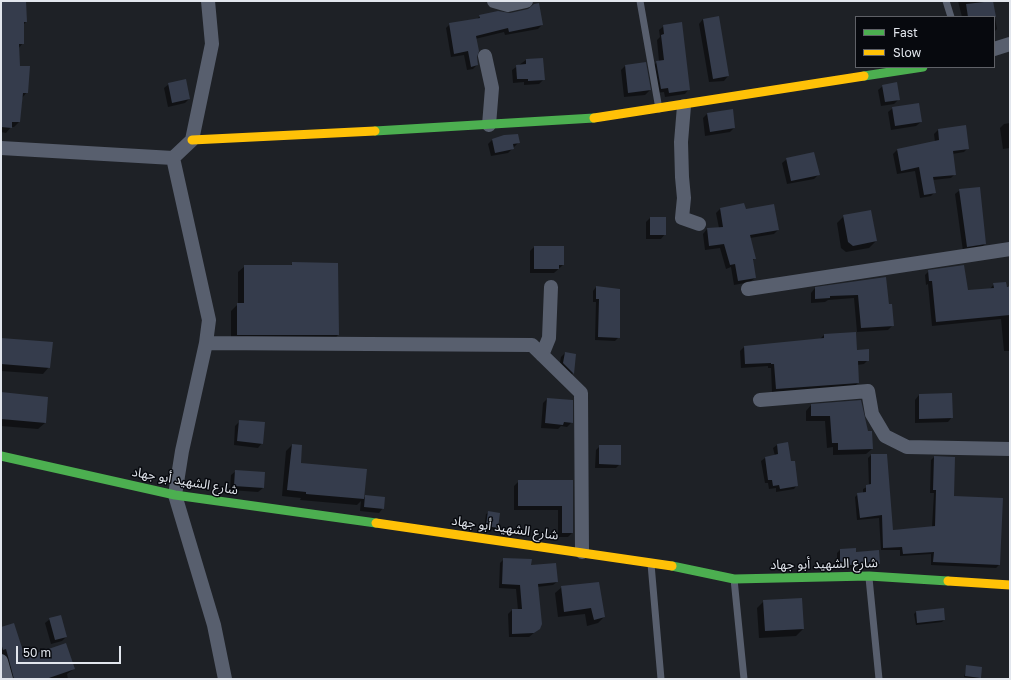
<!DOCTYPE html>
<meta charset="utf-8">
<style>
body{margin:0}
#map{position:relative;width:1011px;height:680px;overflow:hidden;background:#1e2126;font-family:"Golos Text",sans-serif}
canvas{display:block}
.frame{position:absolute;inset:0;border:2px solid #e2e6ed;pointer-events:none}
.legend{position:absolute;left:855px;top:16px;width:140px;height:52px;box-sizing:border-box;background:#07090e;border:1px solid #5f6167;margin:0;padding:5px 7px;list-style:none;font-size:12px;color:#e2e6ed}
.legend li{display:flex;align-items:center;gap:8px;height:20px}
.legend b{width:20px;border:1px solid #5f6167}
.scale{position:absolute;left:16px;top:646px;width:105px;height:18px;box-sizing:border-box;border:2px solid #e2e6ed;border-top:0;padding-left:5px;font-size:12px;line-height:14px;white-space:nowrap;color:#e2e6ed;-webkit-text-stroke:3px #07090e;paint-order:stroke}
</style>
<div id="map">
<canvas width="1011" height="680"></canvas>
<div class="frame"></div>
<ul class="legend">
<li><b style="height:5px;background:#4caf50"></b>Fast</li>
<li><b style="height:5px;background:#ffc107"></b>Slow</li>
</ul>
<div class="scale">50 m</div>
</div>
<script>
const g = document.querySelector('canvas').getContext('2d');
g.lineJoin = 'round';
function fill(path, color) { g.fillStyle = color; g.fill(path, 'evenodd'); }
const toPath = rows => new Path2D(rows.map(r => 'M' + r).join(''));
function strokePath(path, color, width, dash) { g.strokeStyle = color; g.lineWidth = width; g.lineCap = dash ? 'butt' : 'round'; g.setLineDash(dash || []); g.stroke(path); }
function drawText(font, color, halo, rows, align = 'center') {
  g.font = font + ' "Golos Text","Noto Sans Arabic",sans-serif'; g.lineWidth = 3; g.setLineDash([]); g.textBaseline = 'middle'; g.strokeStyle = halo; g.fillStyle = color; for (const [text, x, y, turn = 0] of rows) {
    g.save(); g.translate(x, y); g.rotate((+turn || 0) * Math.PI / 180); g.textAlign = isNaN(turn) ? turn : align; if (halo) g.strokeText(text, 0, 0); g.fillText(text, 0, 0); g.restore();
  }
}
fill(toPath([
 [1,1,25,1,26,22,23,25,23,43,18,49,19,67,27,92,22,98,19,122,14,127,11,127,6,133,1,132],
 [958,1,992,1,997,29,994,32,994,17,962,17],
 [480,16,542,25,538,29,505,35,504,32,475,39,477,65,473,69,467,70,464,55,451,57,446,28,450,24,477,19],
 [703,19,728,76,724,81,709,82,699,24],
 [664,26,689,89,685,94,665,97,664,92,656,93,652,66,659,61,657,40,660,37,659,30],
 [526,60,544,79,539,84,524,85,524,82,513,83,512,70],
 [645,63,650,90,645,95,624,97,621,70,625,66],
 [169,84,189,99,185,103,168,107,164,88],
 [883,86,899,99,894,104,881,106,878,90],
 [893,108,921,122,916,126,891,130,888,112],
 [707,114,734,128,730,132,705,136,703,118],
 [1010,123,1010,148,1003,149,1000,128,1004,124],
 [938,130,968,148,964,152,952,154,955,174,951,178,933,180,935,192,931,196,920,198,915,171,897,174,893,154,897,150,935,142,934,134],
 [492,140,519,142,508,153,491,156,488,144],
 [787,159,819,174,814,179,787,184,782,163],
 [960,190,985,244,981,248,963,251,955,194],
 [744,204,745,210,778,230,774,234,750,238,755,258,752,261,755,278,750,282,734,285,731,267,726,269,720,248,705,250,703,234,707,229,719,228,716,213,720,209],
 [844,216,876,241,869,248,846,252,841,248,837,223],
 [650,218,665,234,661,239,646,239,646,222],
 [534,247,563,265,554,273,530,273,530,251],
 [293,263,338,335,332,342,231,341,231,311,238,304,238,272,245,266,290,266],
 [929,271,967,292,990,289,994,284,1010,287,1010,351,1004,351,1001,319,932,326,928,284,926,285,925,275],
 [885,278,892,326,888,330,857,332,854,298,828,300,825,302,811,303,811,293,815,288],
 [596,287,619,337,615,341,595,340,596,302,593,302,593,291],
 [824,335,856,351,868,360,864,364,857,365,858,383,854,387,772,392,771,368,768,368,768,366,741,368,740,351,744,347,820,339],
 [1,339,49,367,43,374,1,371],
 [565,353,575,355,573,373,569,377,559,368,561,357],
 [1,393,45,423,38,429,1,426],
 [919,395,952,417,948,422,915,423,915,400],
 [547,399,572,422,567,427,561,426,558,429,541,428,543,403],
 [811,405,867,432,872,449,866,454,833,455,833,447,827,448,825,421,806,421,806,411],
 [240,421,262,443,258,448,234,445,235,426],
 [292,445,300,464,363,498,366,496,383,508,379,513,360,511,361,501,357,505,300,500,301,498,282,496,286,451],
 [777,445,790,463,797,485,794,489,776,492,776,488,769,489,768,483,765,483,761,461,765,458,775,456,773,448],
 [600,446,620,464,616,468,595,468,596,450],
 [871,455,892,531,932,527,934,493,930,493,931,460,934,457,953,497,999,565,996,568,931,565,931,554,900,556,900,550,881,550,879,518,857,520,855,497,858,494,863,493,863,489,869,486,868,458],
 [236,471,264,473,263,488,258,492,230,490,231,475],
 [519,481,572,481,572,533,568,537,558,537,558,510,514,510,514,486],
 [488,513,497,528,495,530,484,528,486,514],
 [840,550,879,564,875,567,842,568,842,565,837,565,837,553],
 [504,559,530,567,557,582,553,585,537,587,540,628,529,637,509,637,508,614,512,610,518,610,516,589,499,588,500,563],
 [562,587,604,617,598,623,587,626,585,614,558,617,555,593],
 [764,601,803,629,796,636,759,638,757,608],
 [916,612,944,620,942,622,916,625,914,614],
 [50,619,66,637,62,641,51,644,45,623],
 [1,628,24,659,74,669,67,674,68,679,9,679,1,653],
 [967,666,980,677,978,679,964,677]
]), '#0007');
fill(toPath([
 [1,1,26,1,27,22,24,22,24,44,19,44,20,66,30,66,28,93,23,93,20,122,12,122,12,128,1,127],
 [993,1,996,17,968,17,966,4],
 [539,3,543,25,509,32,508,28,476,36,479,51,477,57,478,65,471,67,468,51,454,54,449,23,480,18,479,15,498,11,510,13,528,9,534,4],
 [719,16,729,76,713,79,703,19],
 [682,22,690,90,669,93,668,88,661,89,656,61,664,60,661,35,664,34,663,25],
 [543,58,545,80,528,81,528,79,517,79,516,65,526,64,526,59],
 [646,62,651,90,628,93,625,65],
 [186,79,190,99,172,103,168,83],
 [897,82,900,100,885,102,882,85],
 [919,103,922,122,895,126,892,107],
 [733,109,735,128,710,132,707,113],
 [966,125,969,149,953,151,956,175,933,177,936,193,924,195,919,167,901,171,897,149,939,140,938,129],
 [518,134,520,143,513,144,514,149,495,153,492,139,504,135],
 [814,152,820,175,791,181,786,158],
 [980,187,986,244,967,247,959,189],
 [744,203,746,209,774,204,779,230,750,235,756,259,753,259,756,278,738,281,735,264,730,265,724,244,709,246,707,228,723,227,720,208],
 [871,210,877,241,853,246,848,242,843,215],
 [650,217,666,217,666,235,650,235],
 [534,246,564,246,564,265,559,265,559,269,534,269],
 [292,262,338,263,339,335,237,335,237,303,244,303,244,265,292,265],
 [964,265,968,290,994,288,993,283,1006,282,1007,287,1010,286,1010,315,936,322,932,281,929,281,928,270],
 [886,277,889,304,892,304,894,326,861,328,858,295,830,296,830,298,815,299,815,287],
 [596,286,620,289,620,338,598,337,599,299,596,299],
 [856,332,857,350,869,349,869,361,858,361,859,383,776,389,774,364,771,364,771,363,745,364,744,346,824,338,824,334],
 [1,338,53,342,50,368,1,364],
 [565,352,576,354,574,374,563,363],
 [1,392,48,397,46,423,1,419],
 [952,393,953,418,919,419,919,394],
 [547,398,573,400,573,423,564,422,563,425,545,423],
 [861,400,868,431,872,431,873,449,838,450,838,443,832,443,830,416,811,416,811,404],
 [239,420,265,422,263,444,237,441],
 [788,442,791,461,795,461,798,486,780,489,779,485,773,486,772,480,768,480,765,457,778,454,777,444],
 [292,444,302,445,301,463,367,469,364,499,306,494,306,492,287,490],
 [599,445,621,445,621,465,599,464],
 [871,454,887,454,893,530,935,526,936,490,933,490,934,456,955,457,954,496,1003,498,1000,565,933,562,934,552,903,554,902,547,883,548,882,515,860,518,857,493,866,492,866,485,871,484],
 [235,470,265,472,264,488,234,486],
 [518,480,573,480,573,533,562,533,562,506,518,506],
 [365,495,385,497,384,509,364,507],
 [488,511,500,513,498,528,486,526],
 [856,548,856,552,879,550,880,564,845,565,845,562,840,562,840,549],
 [503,558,532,559,531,565,556,563,558,582,538,584,542,624,540,629,534,633,512,634,512,609,522,609,520,585,502,584],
 [599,582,605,617,594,620,591,608,564,612,561,586],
 [802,598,804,629,765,631,763,600],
 [944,608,945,620,917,623,916,611],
 [61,615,67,637,55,640,49,618],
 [14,623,25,657,66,643,75,669,46,679,14,679,6,649,3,650,1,643,1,627],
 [966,665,982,667,981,678,965,676]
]), '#353c4c');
strokePath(toPath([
 [640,1,659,109],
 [946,1,951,17],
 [651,564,661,679],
 [869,578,879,679],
 [734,579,744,679]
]), '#585f6e', 7);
strokePath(toPath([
 [494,1,508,5,526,1],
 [994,49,1010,44],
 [485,56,492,88,489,125],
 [684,106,681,142,682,177,684,198,682,218,699,224],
 [1,148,173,158],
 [173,158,209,320,206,343,182,451,175,495,214,625,225,679],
 [173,158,192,140,212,44,208,1],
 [748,289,1010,249],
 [206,343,532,345,581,393,582,552],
 [542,355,549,338,551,287],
 [760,400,868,391,872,414,885,436,907,447,1010,449],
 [1,661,6,679]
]), '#585f6e', 14);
strokePath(toPath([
 [864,76,923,67],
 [375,131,594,118],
 [1,456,175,495,376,523],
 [672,566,734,579,869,576,948,581]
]), '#4caf50', 9);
strokePath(toPath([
 [594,118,864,76],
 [192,140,375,131],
 [376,523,672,566],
 [948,581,1010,585]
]), '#ffc107', 9);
drawText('13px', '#e2e6ed', '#07090e', [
 ["شارع الشهيد أبو جهاد",185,481,10],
 ["شارع الشهيد أبو جهاد",505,528,8],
 ["شارع الشهيد أبو جهاد",824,564,-1]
]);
</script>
